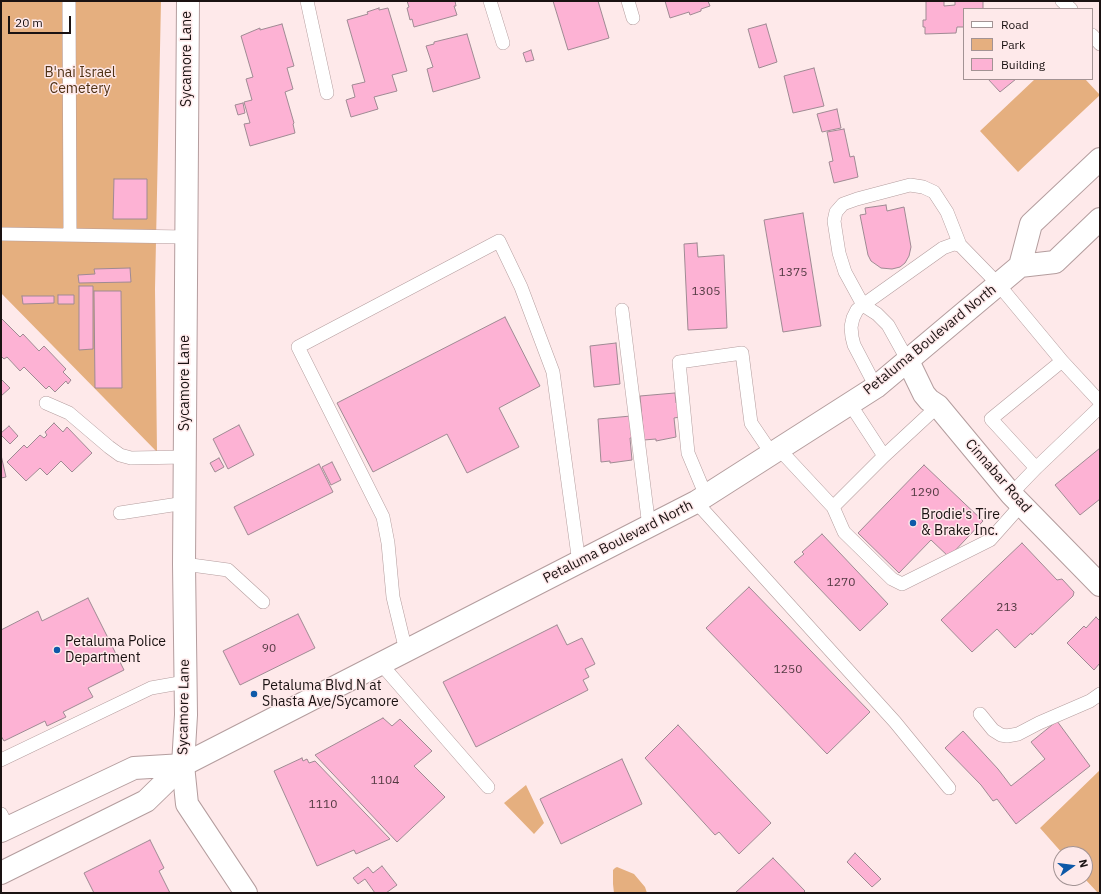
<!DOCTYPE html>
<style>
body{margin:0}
#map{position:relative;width:1101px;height:894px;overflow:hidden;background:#fee9ea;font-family:"IBM Plex Sans",sans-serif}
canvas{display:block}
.frame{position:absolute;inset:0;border:2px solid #1a1212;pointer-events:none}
.legend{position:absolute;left:963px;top:8px;width:130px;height:72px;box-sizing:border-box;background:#fee9ea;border:1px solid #a39394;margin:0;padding:5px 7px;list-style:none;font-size:12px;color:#1a1212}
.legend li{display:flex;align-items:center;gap:8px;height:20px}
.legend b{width:20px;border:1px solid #a39394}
.north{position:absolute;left:1053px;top:846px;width:40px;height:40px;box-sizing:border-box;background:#fee9ea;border:1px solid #a39394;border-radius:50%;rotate:76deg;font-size:11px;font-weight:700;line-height:16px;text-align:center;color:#1a1212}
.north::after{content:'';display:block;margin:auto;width:14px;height:18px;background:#0e59a8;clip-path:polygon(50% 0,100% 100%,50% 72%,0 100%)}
.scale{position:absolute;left:8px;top:16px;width:63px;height:18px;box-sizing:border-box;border:2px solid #1a1212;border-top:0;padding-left:5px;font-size:12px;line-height:14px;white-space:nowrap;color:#1a1212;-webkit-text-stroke:3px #fee9ea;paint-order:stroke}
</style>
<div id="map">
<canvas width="1101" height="894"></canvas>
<div class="frame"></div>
<ul class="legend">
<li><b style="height:5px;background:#fff"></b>Road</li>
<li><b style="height:11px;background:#e5af7f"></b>Park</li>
<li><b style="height:11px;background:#fdb2d4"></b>Building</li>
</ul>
<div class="north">N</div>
<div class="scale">20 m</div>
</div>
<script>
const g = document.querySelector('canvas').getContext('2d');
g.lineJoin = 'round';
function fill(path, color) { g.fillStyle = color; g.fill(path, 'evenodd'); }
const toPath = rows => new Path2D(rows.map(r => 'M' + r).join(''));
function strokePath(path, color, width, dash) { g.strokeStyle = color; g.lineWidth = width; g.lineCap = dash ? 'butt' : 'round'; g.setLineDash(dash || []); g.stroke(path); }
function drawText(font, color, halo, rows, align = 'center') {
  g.font = font + ' "IBM Plex Sans",sans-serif'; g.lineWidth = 3; g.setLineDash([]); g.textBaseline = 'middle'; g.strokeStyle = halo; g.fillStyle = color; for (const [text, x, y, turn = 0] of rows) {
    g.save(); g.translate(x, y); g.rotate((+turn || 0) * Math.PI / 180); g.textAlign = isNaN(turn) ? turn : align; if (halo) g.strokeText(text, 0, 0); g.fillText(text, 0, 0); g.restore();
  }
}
fill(toPath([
 [1,1,161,1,155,289,157,452,1,293],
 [1035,79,1085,79,1100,95,1018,172,980,131],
 [1100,770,1100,893,1098,893,1084,878,1085,854,1063,854,1040,828],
 [526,785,544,823,534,834,504,803],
 [617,867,634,874,645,887,647,893,614,893,613,884,613,870,615,868]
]), '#e5af7f');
const building = toPath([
 [407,1,455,1,456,6,454,6,457,15,414,27,412,19,410,20,407,8,409,7,407,1],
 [553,1,598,1,609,38,568,50,553,1],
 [665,1,708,1,710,6,701,9,701,11,690,15,689,12,670,18,665,1],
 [926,1,944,1,944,6,955,5,955,1,983,1,983,9,964,9,964,27,957,27,956,33,925,34,925,27,923,27,923,20,926,20,926,1],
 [379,8,379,10,388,8,407,71,392,75,397,91,374,97,378,109,351,117,346,100,355,97,352,85,365,82,347,20,368,14,367,12,379,8],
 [282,24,294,66,287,68,293,89,285,92,294,123,293,124,295,133,250,146,244,124,250,123,244,102,252,100,246,79,253,77,241,36,260,28,260,30,282,24],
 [766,24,777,62,759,68,748,29,766,24],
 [467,34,480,78,433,92,427,69,433,67,426,46,434,44,434,42,467,34],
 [531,50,534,60,526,62,523,53,531,50],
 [814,68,824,106,793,113,784,76,814,68],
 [988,79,1016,79,1000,92,988,79],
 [243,103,245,113,238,115,235,105,243,103],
 [837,109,841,128,822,132,817,114,837,109],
 [844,129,850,157,854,156,858,177,834,183,829,162,833,161,827,132,844,129],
 [114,179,147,179,147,219,113,219,114,179],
 [886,205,887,211,904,207,911,247,909,256,905,263,900,267,892,269,881,268,871,261,868,255,860,215,866,214,865,208,886,205],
 [803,213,821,326,783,332,764,220,803,213],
 [697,243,698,257,724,255,727,328,688,330,684,244,697,243],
 [130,268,131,282,79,283,78,275,95,274,94,269,130,268],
 [79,286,93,286,93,349,79,350,79,286],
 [94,291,121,291,122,388,95,388,94,291],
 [58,295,74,295,74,304,58,304,58,295],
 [22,296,54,296,54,303,23,304,22,296],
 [505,317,540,386,499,408,519,447,467,473,447,434,373,472,337,403,505,317],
 [1,318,20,337,23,334,39,351,44,346,66,369,63,372,71,380,68,384,66,381,55,392,49,386,46,389,24,367,20,371,7,357,4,359,1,356,1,318],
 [616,343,620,384,594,387,590,346,616,343],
 [1,379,10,388,1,396,1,379],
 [675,393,676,403,679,403,680,417,674,418,676,437,656,441,656,439,644,440,640,396,675,393],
 [631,416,633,438,630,438,632,460,610,463,610,461,601,462,598,419,631,416],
 [54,423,63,432,67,427,92,453,72,472,61,461,47,475,40,468,26,481,7,462,24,445,27,448,40,435,44,438,47,435,45,432,54,423],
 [239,425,254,455,228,469,213,439,239,425],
 [9,426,18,436,10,444,1,435,1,433,9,426],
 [1100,448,1100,499,1080,515,1055,485,1100,448],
 [1,455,6,477,1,478,1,455],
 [219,458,224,467,215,472,210,463,219,458],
 [332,462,341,480,331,485,322,467,332,462],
 [319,464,333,492,248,535,234,507,319,464],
 [924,465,983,521,949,557,931,540,899,573,858,533,924,465],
 [822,534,888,604,860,631,794,562,804,554,802,552,822,534],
 [1022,543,1057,580,1062,579,1074,592,1073,596,1032,635,1031,633,1015,648,997,629,972,652,941,620,1022,543],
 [749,587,870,712,827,754,706,628,749,587],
 [88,598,124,670,88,688,93,697,63,712,66,717,47,726,45,721,4,741,1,736,1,630,38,611,42,621,88,598],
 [298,614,315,648,240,685,223,651,298,614],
 [1096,617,1100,621,1100,663,1094,670,1067,643,1084,626,1086,628,1096,617],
 [557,625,567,645,582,638,595,664,585,669,589,677,583,680,588,690,476,747,443,682,557,625],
 [383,718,392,726,400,719,432,751,414,766,445,797,397,842,315,755,383,718],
 [1057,721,1090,766,1016,824,997,799,993,801,981,785,945,748,963,731,998,769,1011,786,1045,759,1031,742,1057,721],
 [678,725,771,823,739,854,719,832,715,835,645,758,678,725],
 [302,758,303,761,307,759,309,763,315,761,390,839,356,854,354,850,317,866,274,771,302,758],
 [622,759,642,804,561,844,540,799,622,759],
 [150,840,164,868,159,871,170,893,94,893,84,873,150,840],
 [855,853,881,879,872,887,847,862,855,853],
 [773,858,805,891,803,893,735,893,773,858],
 [382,866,397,885,386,893,375,893,365,879,358,884,353,878,368,867,373,873,382,866]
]);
fill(building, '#fdb2d4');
strokePath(building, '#9f8a93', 1);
const lane = toPath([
 [69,1,70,235],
 [307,1,327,93],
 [490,1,503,43],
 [628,1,633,18],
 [1062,1,1071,9],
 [1092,35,1100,44],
 [1,234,186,237],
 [622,310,649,527],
 [908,361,888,325,877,314,863,305,943,248,954,244,960,245,998,284,1062,361,1100,402],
 [1062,361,991,419,1036,468,1100,407],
 [876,387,854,345,852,337,851,327,853,318,857,310,863,305,845,272,839,253,834,221,836,212,843,204,857,199,910,185,923,187,934,192,947,212,960,245],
 [46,403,69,413,109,447,120,455,131,458,185,457],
 [850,404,884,456],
 [779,449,833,507,884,456,938,406],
 [1011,494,1036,468],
 [706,496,688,453,679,362,742,353,751,423,772,454],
 [696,502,895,722,949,788],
 [833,507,844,532,892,579,902,584,990,540,1022,504],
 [120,513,185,503],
 [184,564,228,570,263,602],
 [406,651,393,597,388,543,383,517,298,347,499,241,521,287,553,372,579,563],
 [381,664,488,787],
 [980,714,993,730,1001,735,1007,736,1018,734,1039,723,1090,701,1100,694],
 [1,760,151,688,185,682],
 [1,814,8,828]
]);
const street = toPath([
 [188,1,184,564,186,715,183,765,187,804,246,893],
 [908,361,924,394,929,400,938,406,1011,494,1100,585]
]);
const secondary = toPath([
 [1020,266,1031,224,1100,159],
 [1,831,134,768,183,765],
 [1,873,146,801,183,765,696,502,876,387,1020,266,1055,262,1100,219]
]);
strokePath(lane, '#b49d9e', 14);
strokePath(street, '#b49d9e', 24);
strokePath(secondary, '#b49d9e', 24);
strokePath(lane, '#fff', 13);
strokePath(street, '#fff', 22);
strokePath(secondary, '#fff', 22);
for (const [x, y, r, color] of [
 [913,523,4,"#0e59a8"],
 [57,650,4,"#0e59a8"],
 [254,694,4,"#0e59a8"]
]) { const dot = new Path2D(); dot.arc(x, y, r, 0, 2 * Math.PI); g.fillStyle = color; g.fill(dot); strokePath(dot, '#fee9ea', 1.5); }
drawText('12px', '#533a42', null, [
 ["1375",793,273],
 ["1305",706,292],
 ["1290",925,493],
 ["1270",841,583],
 ["213",1007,608],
 ["90",269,649],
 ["1250",788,670],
 ["1104",385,781],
 ["1110",323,805]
]);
drawText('14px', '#1a1212', '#fee9ea', [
 ["Sycamore Lane",187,59,-90],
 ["Petaluma Boulevard North",930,340,-39],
 ["Sycamore Lane",185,383,-90],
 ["Cinnabar Road",998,476,49],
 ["Petaluma Boulevard North",618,542,-27],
 ["Sycamore Lane",184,707,-89]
]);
drawText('14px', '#4f3215', '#fee9ea', [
 ["B'nai Israel",80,73],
 ["Cemetery",80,89]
]);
drawText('14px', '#1a1212', '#fee9ea', [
 ["Brodie's Tire",921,515],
 ["& Brake Inc.",921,531],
 ["Petaluma Police",65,642],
 ["Department",65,658],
 ["Petaluma Blvd N at",262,686],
 ["Shasta Ave/Sycamore",262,702]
], 'left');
</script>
